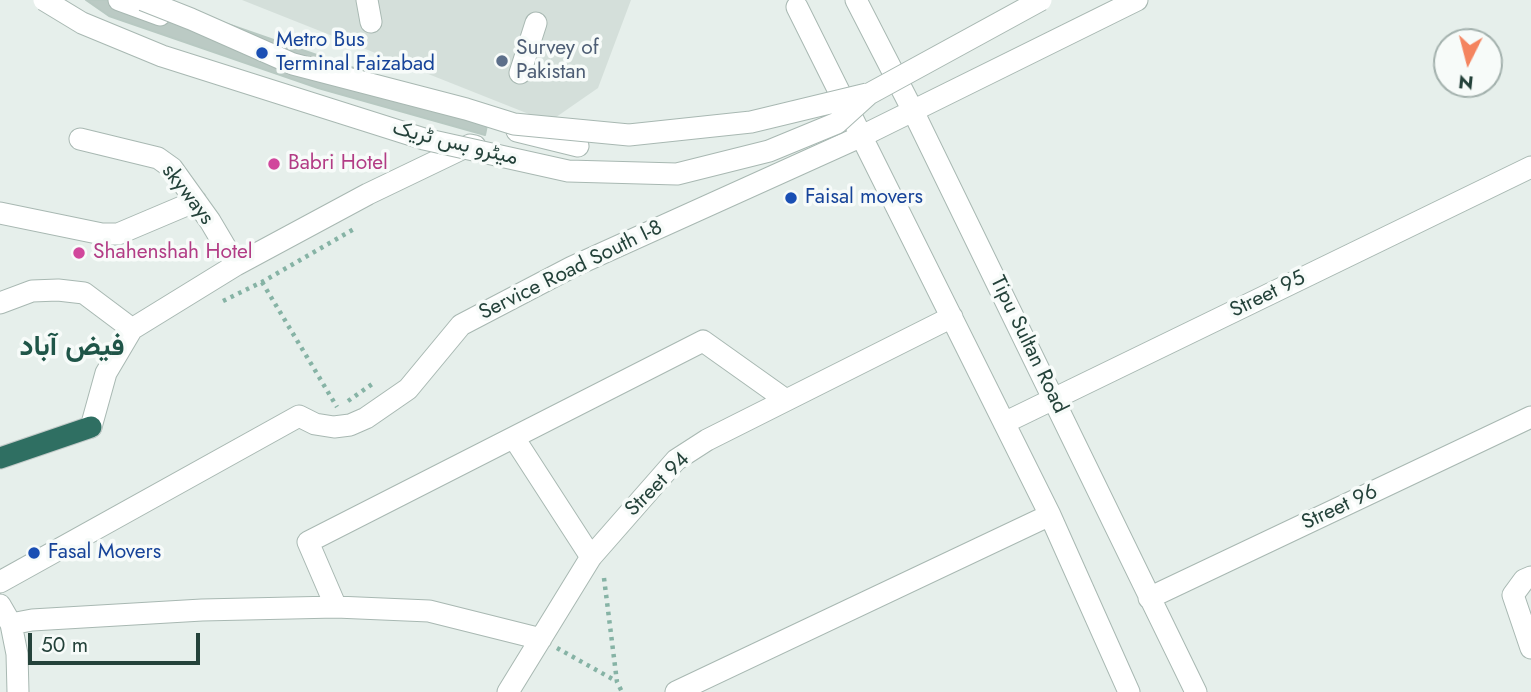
<!DOCTYPE html>
<meta charset="utf-8">
<style>
body{margin:0}
#map{position:relative;width:1531px;height:692px;overflow:hidden;background:#e6efeb;font-family:Jost,sans-serif}
canvas{display:block}
.north{position:absolute;left:1433px;top:28px;width:70px;height:70px;box-sizing:border-box;background:#f7fbf9;border:2px solid #a3b1ad;border-radius:50%;rotate:186deg;font-size:19px;font-weight:700;line-height:28px;text-align:center;color:#24423a}
.north::after{content:'';display:block;margin:auto;width:24px;height:32px;background:#f4845f;clip-path:polygon(50% 0,100% 100%,50% 72%,0 100%)}
.scale{position:absolute;left:28px;top:633px;width:172px;height:32px;box-sizing:border-box;border:4px solid #24423a;border-top:0;padding-left:9px;font-size:21px;line-height:24px;white-space:nowrap;color:#24423a;-webkit-text-stroke:5px #f7fbf9;paint-order:stroke}
</style>
<div id="map">
<canvas width="1531" height="692"></canvas>
<div class="north">N</div>
<div class="scale">50 m</div>
</div>
<script>
const g = document.querySelector('canvas').getContext('2d');
g.lineJoin = 'round';
function fill(path, color) { g.fillStyle = color; g.fill(path, 'evenodd'); }
const toPath = rows => new Path2D(rows.map(r => 'M' + r).join(''));
function strokePath(path, color, width, dash) { g.strokeStyle = color; g.lineWidth = width; g.lineCap = dash ? 'butt' : 'round'; g.setLineDash(dash || []); g.stroke(path); }
function drawText(font, color, halo, rows, align = 'center') {
  g.font = font + ' Jost,Vazirmatn,sans-serif'; g.lineWidth = 7; g.setLineDash([]); g.textBaseline = 'middle'; g.strokeStyle = halo; g.fillStyle = color; for (const [text, x, y, turn = 0] of rows) {
    g.save(); g.translate(x, y); g.rotate((+turn || 0) * Math.PI / 180); g.textAlign = isNaN(turn) ? turn : align; if (halo) g.strokeText(text, 0, 0); g.fillText(text, 0, 0); g.restore();
  }
}
fill(toPath([
 [242,0,631,0,598,88,549,122]
]), '#d4dfda');
const building = toPath([
 [86,0,159,0,489,115,485,135,318,88,109,16,86,0]
]);
fill(building, '#bbcac4');
strokePath(building, '#b8c9c2', 2);
const minor = toPath([
 [119,0,160,15],
 [367,0,371,22],
 [856,0,913,111,1196,692],
 [797,7,1050,515,1129,692],
 [520,73,536,23],
 [517,131,578,146],
 [80,139,158,158,172,168,210,221,236,265],
 [0,213,102,234,118,234,196,201],
 [0,303,32,291,58,290,84,293,132,329],
 [1004,423,1531,167],
 [91,427,106,373,132,329,236,265,368,194,470,145,475,146],
 [514,438,591,557],
 [1531,577,1524,580,1513,595,1531,648],
 [0,582,299,416,315,424,334,427,350,425,366,418,408,389,461,325,572,267,862,136,1137,0],
 [1149,598,1531,417],
 [0,605,11,624,17,654,18,692],
 [336,607,308,542,703,341,786,400],
 [11,624,32,620,202,610,336,607,429,611,541,639],
 [508,692,591,557,676,460,707,440,952,317],
 [676,692,1050,515]
]);
const highway = toPath([
 [0,458,91,427]
]);
strokePath(minor, '#a8b8b2', 23);
strokePath(highway, '#c2cac8', 23);
strokePath(toPath([
 [262,282,337,407],
 [223,301,262,282,354,229],
 [348,401,375,382],
 [604,578,617,682,622,692],
 [557,648,616,681]
]), '#86b3a5', 4.5, [3.5, 5]);
strokePath(minor, '#fff', 21);
strokePath(highway, '#2f6f62', 21);
const minorBridge = toPath([
 [44,0,82,23,162,56,424,139,568,171,677,174,769,151,837,123,869,94,1041,0],
 [143,0,191,19,293,64,466,109,514,124,629,135,751,122,867,94]
]);
strokePath(minorBridge, '#a8b8b2', 23, []);
strokePath(minorBridge, '#fff', 21);
for (const [x, y, r, color] of [
 [262,53,7,"#1a4fb4"],
 [502,61,7,"#5c6f8a"],
 [274,164,7,"#d1479c"],
 [791,198,7,"#1a4fb4"],
 [79,253,7,"#d1479c"],
 [34,553,7,"#1a4fb4"]
]) { const dot = new Path2D(); dot.arc(x, y, r, 0, 2 * Math.PI); g.fillStyle = color; g.fill(dot); strokePath(dot, '#f7fbf9', 2.5); }
drawText('21px', '#164399', '#f7fbf9', [
 ["Metro Bus",276,41],
 ["Terminal Faizabad",276,65],
 ["Faisal movers",805,198],
 ["Fasal Movers",48,553]
], 'left');
drawText('21px', '#4e5e75', '#f7fbf9', [
 ["Survey of",516,49],
 ["Pakistan",516,73]
], 'left');
drawText('21px', '#24423a', '#f7fbf9', [
 ["میٹرو بس ٹریک",455,144,14],
 ["skyways",187,195,52],
 ["Service Road South I-8",571,271,-26],
 ["Street 95",1268,295,-26],
 ["Tipu Sultan Road",1028,345,64],
 ["Street 94",658,485,-45],
 ["Street 96",1340,508,-25]
]);
drawText('21px', '#b23c85', '#f7fbf9', [
 ["Babri Hotel",288,164],
 ["Shahenshah Hotel",93,253]
], 'left');
drawText('bold 28px', '#1f5548', '#f7fbf9', [
 ["فیض آباد",72,348]
]);
</script>
